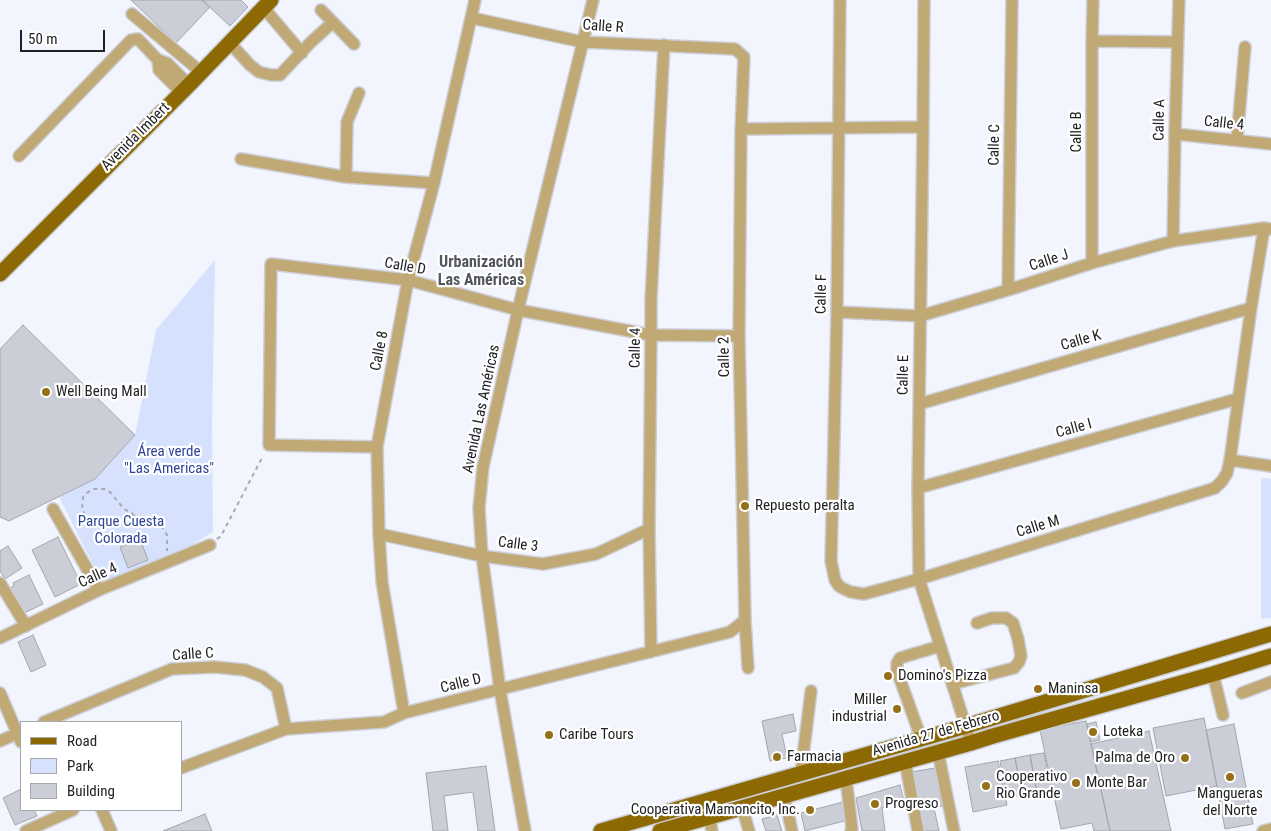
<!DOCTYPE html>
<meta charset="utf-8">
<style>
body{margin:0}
#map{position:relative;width:1271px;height:831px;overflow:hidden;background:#f2f5fe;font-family:"Roboto Condensed",sans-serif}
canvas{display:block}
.legend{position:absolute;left:20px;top:721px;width:162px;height:90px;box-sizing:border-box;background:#fff;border:1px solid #a6a7a8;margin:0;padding:6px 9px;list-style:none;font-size:15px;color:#212225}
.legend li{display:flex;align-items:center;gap:10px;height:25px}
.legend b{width:25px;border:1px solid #a6a7a8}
.scale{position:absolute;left:20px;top:30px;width:85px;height:22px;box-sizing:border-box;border:2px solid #212225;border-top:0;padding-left:6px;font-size:15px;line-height:18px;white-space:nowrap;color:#212225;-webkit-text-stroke:4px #fff;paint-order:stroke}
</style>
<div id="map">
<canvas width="1271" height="831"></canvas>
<ul class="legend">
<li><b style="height:6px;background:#8c6902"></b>Road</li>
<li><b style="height:14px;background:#d6e1fd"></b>Park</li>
<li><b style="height:14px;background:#cbced6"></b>Building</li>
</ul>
<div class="scale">50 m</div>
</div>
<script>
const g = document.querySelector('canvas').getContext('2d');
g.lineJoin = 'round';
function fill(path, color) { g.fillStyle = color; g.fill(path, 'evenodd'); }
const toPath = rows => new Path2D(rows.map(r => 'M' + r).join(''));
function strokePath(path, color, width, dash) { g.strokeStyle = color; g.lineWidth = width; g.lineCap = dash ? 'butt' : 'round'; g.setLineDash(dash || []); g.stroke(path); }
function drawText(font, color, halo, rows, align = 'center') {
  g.font = font + ' "Roboto Condensed",sans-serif'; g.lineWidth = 4.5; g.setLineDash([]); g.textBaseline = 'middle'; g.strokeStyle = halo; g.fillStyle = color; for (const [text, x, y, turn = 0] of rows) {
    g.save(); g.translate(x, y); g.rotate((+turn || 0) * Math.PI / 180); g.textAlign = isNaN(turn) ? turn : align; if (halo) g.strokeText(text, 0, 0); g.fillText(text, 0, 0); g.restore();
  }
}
fill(toPath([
 [215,260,212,424,213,532,192,545,102,582,59,497,95,479,135,435,156,330],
 [1261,478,1271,479,1271,618,1261,619]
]), '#d6e1fd');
const building = toPath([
 [131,0,202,0,210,7,176,43,131,0],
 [202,0,241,0,248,7,230,26,202,0],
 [23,325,135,435,95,479,9,521,0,517,0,349,23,325],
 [58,537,81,584,55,597,32,550,58,537],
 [140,539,148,560,128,568,120,547,140,539],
 [8,546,22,568,5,579,0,571,0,551,8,546],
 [29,575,43,604,22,614,10,588,14,586,13,583,29,575],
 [33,635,46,665,31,672,18,642,33,635],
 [793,714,796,731,782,734,787,758,770,761,762,721,793,714],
 [1204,718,1217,786,1166,796,1153,728,1204,718],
 [1086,721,1091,744,1110,831,1094,831,1092,823,1061,829,1040,730,1086,721],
 [1096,722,1100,740,1091,742,1087,724,1096,722],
 [1234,724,1253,824,1225,829,1206,730,1234,724],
 [1149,731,1171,831,1110,831,1091,744,1149,731],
 [1044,753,1051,790,1037,793,1030,755,1044,753],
 [1030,755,1037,793,1022,795,1015,758,1030,755],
 [1015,758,1022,795,1007,798,1000,761,1015,758],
 [998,761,1007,805,973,812,965,767,998,761],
 [486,766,495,831,478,831,473,792,444,796,448,831,433,831,426,773,486,766],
 [935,768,942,806,934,808,939,831,922,831,911,772,935,768],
 [900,785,904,801,882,808,885,831,862,831,856,798,900,785],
 [21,789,21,810,34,810,37,816,15,825,3,798,21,789],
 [843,802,848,820,805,831,801,813,843,802],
 [205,814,212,831,163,831,205,814],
 [777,815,782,831,766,831,762,819,777,815]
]);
fill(building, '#cbced6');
strokePath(building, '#a3a6ae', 1);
const minor = toPath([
 [840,0,837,312,831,561,835,580,839,586,844,589,851,592,864,594,919,579,1215,488,1222,481,1227,473,1230,460,1251,308,1264,228],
 [924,0,923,127,918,488,919,579,971,743],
 [263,7,302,53],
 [321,10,354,44],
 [132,14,201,72],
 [472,18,583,42,735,49,744,57,741,129,739,336,745,620,748,668],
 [1092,41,1177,42],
 [229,42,250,65,259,72,271,75,280,75,310,43,333,22],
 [158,60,159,70,181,92],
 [741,129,923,127],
 [1175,134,1271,144],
 [1237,140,1245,47],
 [19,156,131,40,138,39,158,60,167,63,189,85],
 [241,159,346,177,434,183],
 [346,177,347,122,359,93],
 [1173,241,1175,134,1179,0],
 [1092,263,1092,41,1093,0],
 [1008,290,1012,0],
 [837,312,920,316,1008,290,1092,263,1173,241,1264,228,1271,229],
 [919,404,1251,308],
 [377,447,269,445,271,264,408,280,518,310,651,335,739,336],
 [1230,460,1271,466],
 [918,488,1237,399],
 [53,509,99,590],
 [379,534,482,556,543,564,596,554,649,529],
 [0,583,26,626],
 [0,638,99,590,210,545],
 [651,652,649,529,651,335,651,299,664,45],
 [1213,674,1223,715],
 [952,684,1014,668,1019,662,1021,656,1018,639,1013,623,1006,618,992,618,977,623],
 [0,693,21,742],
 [1242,693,1271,682],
 [404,713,382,582,379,534,377,447,408,280,434,183,475,0],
 [44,722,172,669,214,667,245,670,263,677,277,688,286,729],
 [921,738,897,671,897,663,900,658,940,646],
 [0,741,21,732],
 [938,752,954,831],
 [905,761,918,831],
 [181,768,286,729,384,722,404,713,730,632,745,620],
 [801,773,811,691],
 [846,778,852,829,851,831],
 [784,795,792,831],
 [742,807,749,831],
 [708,809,712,831],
 [102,810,111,831],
 [26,831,73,810],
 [525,831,500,690,482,556,479,508,483,467,518,310,593,0],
 [1263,831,1271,829]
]);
const major = toPath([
 [0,274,189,85,271,0],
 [601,831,966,726,1271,634],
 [660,831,971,743,993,736,1213,674,1271,656]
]);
strokePath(minor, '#cccfd7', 14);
strokePath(major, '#cccfd7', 18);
strokePath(toPath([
 [134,516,132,513,124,509,110,492,104,489,93,489,87,493,83,497,82,509,87,519,91,522,104,524,121,517,134,516,150,518,157,521,161,525,167,535,167,551],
 [217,539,221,536,263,456]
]), '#a7aab0', 2, [4, 4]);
strokePath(minor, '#c1a976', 11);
strokePath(major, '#8c6902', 15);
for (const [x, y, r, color] of [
 [46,392,5,"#947119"],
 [745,506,5,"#947119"],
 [888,676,5,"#947119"],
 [1038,689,5,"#947119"],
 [897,709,5,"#947119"],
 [1093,732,5,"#947119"],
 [549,735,5,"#947119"],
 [777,757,5,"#947119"],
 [1185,758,5,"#947119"],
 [1230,777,5,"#947119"],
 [1076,783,5,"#947119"],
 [986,786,5,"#947119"],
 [875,804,5,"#947119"],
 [810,810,5,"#947119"]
]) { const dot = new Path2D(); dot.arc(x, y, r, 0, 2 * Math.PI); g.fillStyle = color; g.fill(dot); strokePath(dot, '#fff', 2); }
drawText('15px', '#212225', '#fff', [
 ["Calle R",603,27,4],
 ["Calle A",1160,120,-89],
 ["Calle 4",1224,124,6],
 ["Calle B",1077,132,-90],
 ["Avenida Imbert",136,137,-45],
 ["Calle C",995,145,-89],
 ["Calle J",1049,261,-18],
 ["Calle D",405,267,10],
 ["Calle F",822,294,-89],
 ["Calle K",1081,341,-16],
 ["Calle 4",636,348,-89],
 ["Calle 8",380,351,-79],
 ["Calle 2",725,357,-91],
 ["Calle E",904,375,-89],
 ["Avenida Las Américas",482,409,-78],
 ["Calle I",1074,429,-15],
 ["Calle M",1038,527,-17],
 ["Calle 3",518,545,7],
 ["Calle 4",98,576,-24],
 ["Calle C",193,655,-4],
 ["Calle D",461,684,-14],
 ["Avenida 27 de Febrero",936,734,-16]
]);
drawText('15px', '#212225', '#fff', [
 ["Well Being Mall",56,392],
 ["Repuesto peralta",755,506],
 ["Domino's Pizza",898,676],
 ["Maninsa",1048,689],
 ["Miller",887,700,"right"],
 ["industrial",887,717,"right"],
 ["Loteka",1103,732],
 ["Caribe Tours",559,735],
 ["Farmacia",787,757],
 ["Palma de Oro",1175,758,"right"],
 ["Cooperativo",996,777],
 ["Rio Grande",996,794],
 ["Monte Bar",1086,783],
 ["Mangueras",1230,794,"center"],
 ["del Norte",1230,811,"center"],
 ["Progreso",885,804],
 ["Cooperativa Mamoncito, Inc.",800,810,"right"]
], 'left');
drawText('15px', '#2c4593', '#fff', [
 ["Área verde",169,452],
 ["\"Las Americas\"",169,469],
 ["Parque Cuesta",121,522],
 ["Colorada",121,539]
]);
drawText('bold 16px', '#53565d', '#fff', [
 ["Urbanización",481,263],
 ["Las Américas",481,281]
]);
</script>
